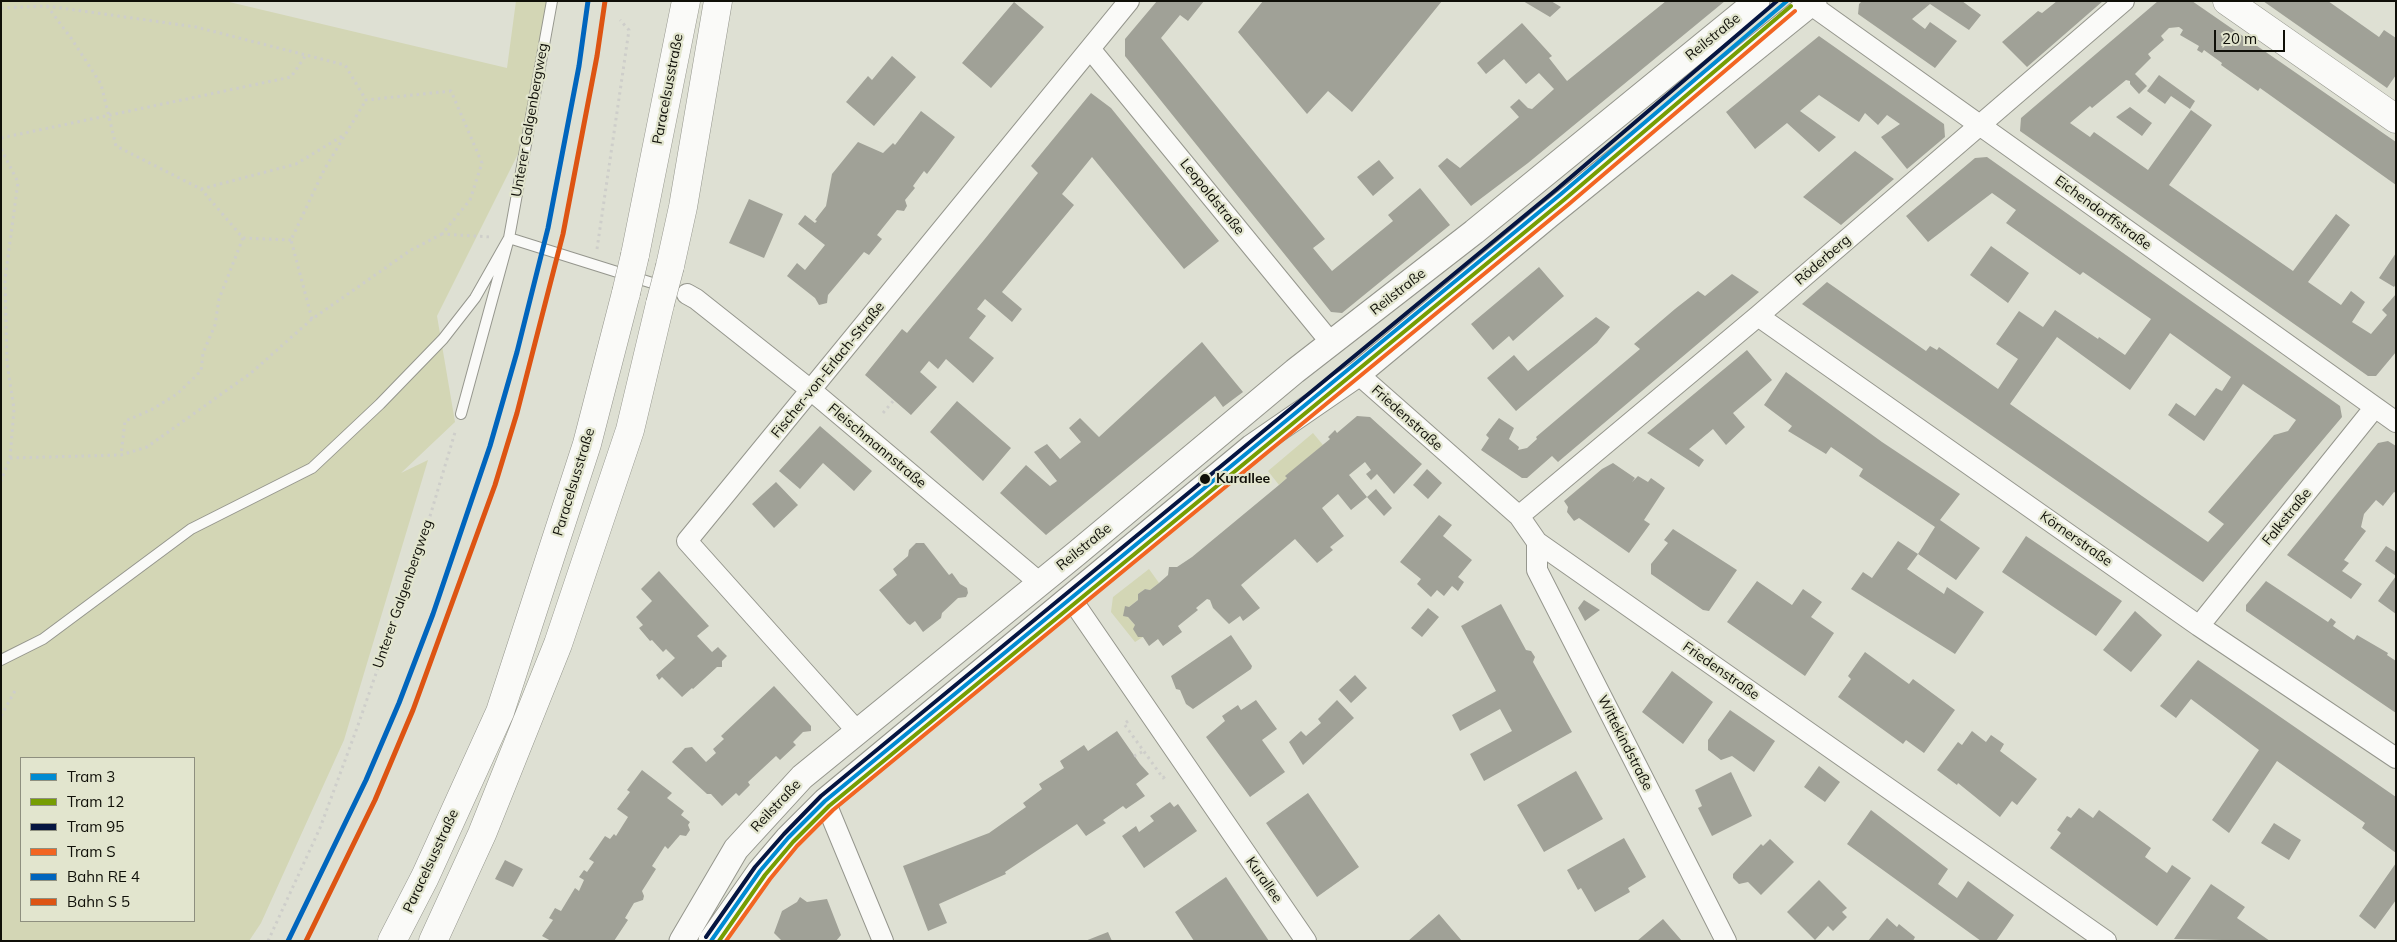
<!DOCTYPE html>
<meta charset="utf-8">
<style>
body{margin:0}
#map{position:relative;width:2397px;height:942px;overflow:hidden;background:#dee0d3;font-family:Mulish,sans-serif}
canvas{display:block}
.frame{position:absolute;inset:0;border:2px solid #0f0f08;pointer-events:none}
.legend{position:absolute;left:20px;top:757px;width:175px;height:165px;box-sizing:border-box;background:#e2e5ce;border:1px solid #8e8f7f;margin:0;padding:6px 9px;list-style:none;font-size:15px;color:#0f0f08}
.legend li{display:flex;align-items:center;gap:10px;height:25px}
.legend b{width:25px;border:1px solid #8e8f7f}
.scale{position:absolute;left:2214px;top:30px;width:71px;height:22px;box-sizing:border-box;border:2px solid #0f0f08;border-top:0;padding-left:6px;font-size:15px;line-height:18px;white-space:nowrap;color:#0f0f08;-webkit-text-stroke:4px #e2e5ce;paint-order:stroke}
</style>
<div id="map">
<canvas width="2397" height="942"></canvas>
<div class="frame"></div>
<ul class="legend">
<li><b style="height:6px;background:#008bd2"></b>Tram 3</li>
<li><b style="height:6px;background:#769d02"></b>Tram 12</li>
<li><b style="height:6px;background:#051541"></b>Tram 95</li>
<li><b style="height:6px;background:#f26522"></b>Tram S</li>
<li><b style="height:6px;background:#0065bd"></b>Bahn RE 4</li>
<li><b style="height:6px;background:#dd5413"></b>Bahn S 5</li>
</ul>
<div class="scale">20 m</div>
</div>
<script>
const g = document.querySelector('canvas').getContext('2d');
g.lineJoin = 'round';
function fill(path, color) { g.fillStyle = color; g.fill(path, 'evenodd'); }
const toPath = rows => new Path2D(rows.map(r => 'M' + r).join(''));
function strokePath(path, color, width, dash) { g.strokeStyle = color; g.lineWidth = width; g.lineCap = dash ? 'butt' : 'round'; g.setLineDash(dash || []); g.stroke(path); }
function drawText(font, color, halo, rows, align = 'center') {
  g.font = font + ' Mulish,sans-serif'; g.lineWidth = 4.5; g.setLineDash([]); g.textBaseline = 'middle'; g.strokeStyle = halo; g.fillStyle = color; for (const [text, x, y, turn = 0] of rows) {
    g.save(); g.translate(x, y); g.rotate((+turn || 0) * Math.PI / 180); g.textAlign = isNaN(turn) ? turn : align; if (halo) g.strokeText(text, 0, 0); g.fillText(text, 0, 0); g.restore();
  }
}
fill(toPath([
 [1,1,225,1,507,68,516,1,550,1,525,140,437,316,455,422,401,473,428,460,344,740,261,923,249,941,1,941],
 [21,758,194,758,194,921,21,921],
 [1313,433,1323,445,1286,476,1287,478,1279,485,1268,471],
 [1149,569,1159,583,1150,590,1145,589,1138,594,1138,600,1129,607,1125,607,1128,617,1135,625,1138,636,1143,637,1135,642,1111,612,1113,597]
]), '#d3d6b5');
fill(toPath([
 [1157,1,1204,1,1188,21,1180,15,1161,38,1325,239,1313,248,1332,271,1393,221,1388,215,1420,188,1450,225,1342,313,1331,312,1125,56,1125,39],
 [1263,1,1442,1,1352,112,1328,91,1307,114,1238,32],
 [1523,1,1551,1,1561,7,1550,17],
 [1666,1,1725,1,1528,163,1471,206,1438,166,1447,158,1460,168,1519,117,1510,107,1519,99,1528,108,1532,109,1554,89,1539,73,1526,84,1504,59,1486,74,1477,63,1522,23,1552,56,1549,58,1567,81],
 [1862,1,1962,1,1981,15,1969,30,1930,4,1912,19,1925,29,1930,22,1957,41,1935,68,1858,14,1859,4],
 [2057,1,2103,1,2027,67,2002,42,2038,11,2042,13],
 [2158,1,2192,1,2396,142,2396,185,2260,88,2258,91,2221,65,2222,63,2204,50,2202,53,2197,50,2199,46,2180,35,2183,30,2179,27,2169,28,2161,36,2164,40,2148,54,2151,58,2135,74,2147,86,2139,94,2130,84,2130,81,2126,80,2092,108,2090,106,2070,123,2090,137,2094,132,2148,170,2191,110,2212,125,2169,185,2293,271,2336,214,2350,225,2308,282,2341,305,2351,291,2365,302,2352,322,2371,334,2387,315,2382,310,2396,294,2396,352,2376,376,2368,376,2020,131,2021,118],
 [2263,1,2328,1,2379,37,2384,30,2396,38,2396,75,2387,88],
 [1014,2,1044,27,991,88,962,63],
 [1819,36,1944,124,1945,137,1907,169,1881,137,1900,124,1887,115,1878,125,1865,113,1859,122,1819,95,1800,111,1836,137,1819,152,1787,123,1755,149,1726,112],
 [892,56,916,77,874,126,846,102,868,76,872,80],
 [2159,75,2195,101,2190,109,2171,96,2165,104,2147,91],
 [1091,93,1111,108,1219,241,1184,269,1092,157,1062,194,1074,205,1002,292,1022,309,1012,322,985,299,977,309,986,316,969,338,994,358,973,383,946,359,938,369,929,361,920,372,937,387,911,415,865,375,902,329,907,333,984,240,1038,173,1031,166],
 [2130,107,2152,123,2142,136,2116,117],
 [921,111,955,137,927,174,924,171,913,186,915,188,905,200,907,206,904,211,897,210,877,235,882,239,869,255,864,252,828,295,827,303,819,305,815,298,787,276,797,263,805,270,825,245,798,224,805,215,815,223,817,221,815,220,826,206,832,174,858,142,883,153,893,143,895,145],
 [1855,151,1894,179,1841,225,1803,197],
 [1987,157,2340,406,2342,417,2203,582,1802,304,1827,282,1926,351,1930,346,1937,350,1939,347,1998,389,2018,359,1996,344,2019,311,2043,327,2055,310,2098,339,2099,337,2125,355,2151,319,2083,272,2080,275,2006,223,2016,210,1992,193,1928,242,1906,216,1975,158],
 [2170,333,2231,377,2222,391,2216,388,2195,416,2176,403,2168,415,2204,441,2243,384,2296,420,2288,431,2274,435,2208,512,2224,524,2208,542,2010,404,2057,337,2130,390],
 [1379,160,1394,178,1373,196,1357,177],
 [749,199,783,214,764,258,729,243],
 [1991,246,2029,273,2008,303,1970,275],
 [2396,253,2396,284,2394,287,2379,278],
 [1539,267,1564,296,1513,341,1509,336,1493,350,1471,324],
 [1732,274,1759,292,1558,462,1552,456,1527,478,1522,478,1481,450,1489,438,1486,435,1499,418,1514,428,1509,439,1519,447,1518,450,1527,448,1537,439,1536,437,1640,349,1634,344,1675,309,1698,291,1705,296],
 [1596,317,1610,327,1597,343,1516,411,1487,378,1514,355,1528,371],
 [1202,342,1243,392,1223,407,1215,396,1046,535,1000,493,1026,465,1050,486,1057,481,1034,452,1047,444,1060,459,1081,442,1069,428,1080,418,1099,437],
 [1747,350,1772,380,1733,413,1745,427,1726,445,1713,429,1689,449,1704,460,1699,467,1647,433],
 [1786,372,1882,442,1960,494,1940,520,1980,548,1956,580,1918,554,1907,569,1944,594,1947,587,1984,612,1955,654,1851,589,1863,572,1872,578,1898,541,1918,554,1935,527,1859,476,1863,469,1831,447,1826,454,1788,431,1792,426,1764,405],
 [957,401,1011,448,983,481,930,432],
 [1357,416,1370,417,1422,464,1394,494,1377,474,1371,480,1366,474,1371,470,1365,462,1349,475,1367,497,1351,510,1338,494,1322,508,1344,536,1330,547,1333,550,1317,563,1295,539,1241,585,1260,608,1243,621,1240,616,1229,624,1213,608,1210,600,1207,599,1196,608,1198,610,1178,626,1182,632,1163,646,1158,639,1149,646,1143,637,1138,637,1133,629,1135,625,1128,617,1123,616,1125,606,1129,607,1138,600,1138,594,1145,589,1150,590,1159,583,1168,575,1169,567,1177,567,1192,557,1279,485,1287,478,1285,476,1330,439,1328,437,1335,430,1337,433],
 [820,426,872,471,854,491,823,463,800,489,779,471],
 [2388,441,2396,446,2396,493,2394,492,2383,506,2376,500,2364,514,2361,527,2366,531,2344,560,2349,563,2342,571,2362,584,2351,599,2287,555,2378,443],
 [1613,463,1635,478,1632,482,1638,476,1648,482,1651,478,1665,488,1644,520,1650,524,1629,553,1579,518,1574,521,1567,512,1568,507,1564,501,1602,469],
 [1427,469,1442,483,1428,499,1413,485],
 [776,482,798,505,774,528,752,504],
 [1376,489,1392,508,1384,516,1367,497],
 [1439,515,1452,525,1443,536,1472,560,1458,577,1464,582,1458,591,1452,586,1444,596,1437,590,1431,597,1417,584,1421,579,1400,562],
 [1673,529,1737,570,1709,611,1703,610,1651,574,1651,564,1668,543,1664,540],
 [2026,536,2122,601,2096,636,2002,572],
 [916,543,924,543,949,575,952,573,960,584,967,588,968,593,966,597,958,598,942,613,941,618,923,632,915,621,910,625,907,623,879,590,897,575,893,569,908,556,909,550],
 [2386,546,2396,552,2396,576,2375,561],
 [659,571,709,626,697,636,712,652,718,647,727,656,722,661,722,667,717,667,693,689,692,688,682,697,662,677,659,680,656,675,675,658,666,649,663,652,652,640,650,641,639,628,643,625,636,617,652,601,641,589],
 [2396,576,2396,614,2378,601],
 [1757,581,1792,605,1803,589,1822,602,1811,617,1834,633,1805,676,1727,622],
 [2266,581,2328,622,2331,618,2336,622,2333,626,2354,640,2357,635,2388,653,2387,655,2396,661,2396,713,2246,611,2246,605],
 [1584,600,1600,610,1585,621,1578,608],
 [1501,604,1526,650,1531,651,1535,657,1533,662,1572,732,1484,781,1470,754,1512,731,1500,709,1460,731,1452,715,1496,691,1461,626],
 [1428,608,1439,617,1422,637,1411,628],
 [2135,611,2162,635,2131,672,2103,650],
 [1231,635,1252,666,1251,669,1193,709,1186,704,1180,690,1176,689,1171,676],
 [1865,652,1909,684,1913,679,1955,710,1924,753,1906,740,1903,744,1838,697,1851,679,1848,676],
 [2198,660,2396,797,2396,853,2362,828,2365,823,2277,761,2229,833,2212,820,2259,750,2191,699,2176,718,2160,706],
 [1672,671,1713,702,1683,744,1642,712],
 [1355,675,1367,688,1351,703,1339,690],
 [774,686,811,726,811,731,803,732,793,742,796,745,780,760,776,756,748,782,750,785,739,796,736,793,722,806,711,794,707,794,672,762,685,748,692,747,706,762,716,753,713,749,724,739,721,736],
 [1256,700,1277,729,1262,740,1285,772,1250,797,1206,737,1225,721,1222,716,1238,705,1241,710],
 [1337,700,1354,718,1303,765,1289,742,1301,731,1306,736,1321,723,1318,719],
 [1730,710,1775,741,1754,772,1732,756,1721,760,1708,750,1708,740],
 [1117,731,1140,764,1149,774,1136,784,1145,796,1126,809,1123,806,1103,820,1106,823,1086,836,1077,824,1005,872,1006,874,939,904,947,923,928,931,903,866,989,833,1026,807,1023,803,1042,789,1039,784,1064,768,1060,761,1084,745,1088,751],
 [1972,731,1986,742,1991,735,2004,744,2000,751,2037,779,2017,805,2012,801,2000,817,1958,783,1957,785,1937,770,1958,742,1962,745],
 [1819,766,1840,782,1825,802,1804,787],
 [642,770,672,793,667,798,684,811,681,815,690,822,688,825,690,830,686,836,680,835,668,849,665,846,652,866,656,869,642,891,644,896,643,900,634,903,625,918,628,920,614,941,551,941,542,936,553,920,549,918,555,908,561,911,575,888,579,891,584,880,579,877,584,870,587,872,594,862,589,859,605,836,610,839,614,834,616,836,628,817,617,809,630,792,627,790],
 [1576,771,1603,819,1544,852,1517,805],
 [1731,772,1752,816,1712,836,1698,808,1702,806,1695,790],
 [1308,793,1359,867,1317,897,1266,823],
 [1170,802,1174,807,1178,804,1197,831,1144,868,1122,836,1136,826,1139,832,1154,821,1150,816],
 [2079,808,2093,818,2099,810,2151,848,2145,857,2167,873,2172,865,2191,878,2157,926,2050,848,2061,833,2057,830,2067,816,2071,818],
 [1871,810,1948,869,1938,884,1957,898,1968,881,2014,915,1996,941,1981,941,1847,844],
 [2274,823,2301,840,2289,860,2261,843],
 [1624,838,1646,877,1628,888,1630,892,1595,912,1581,888,1578,890,1567,870],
 [1770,839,1794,862,1761,895,1748,882,1739,884,1733,878,1733,874,1761,844,1763,846],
 [505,860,523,869,513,887,495,879],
 [2396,863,2396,900,2375,929,2359,916],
 [1226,877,1269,941,1194,941,1175,912],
 [1819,880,1847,908,1842,912,1847,917,1833,931,1828,926,1815,940,1787,912],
 [2211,884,2245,907,2237,918,2270,941,2174,939],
 [800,897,807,902,827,899,841,935,836,941,782,941,774,933,782,911,797,902],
 [1439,914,1462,941,1408,941],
 [1887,918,1897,927,1899,924,1915,937,1913,941,1868,941],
 [1663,919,1682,941,1637,941],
 [1108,932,1112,941,1085,941]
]), '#a0a197');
const service = toPath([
 [509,238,665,287],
 [461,414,509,238,552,1],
 [1,660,43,639,191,529,312,468,380,404,443,339,475,298,509,238]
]);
const minor = toPath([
 [1810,4,2396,422],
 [1091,50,1332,344],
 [687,294,696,299,812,391,1040,583],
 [1758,316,2199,626,2396,758],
 [1358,374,1519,516,1537,542,2106,941],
 [1519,516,1758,316,2124,1],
 [1537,542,1537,570,1726,941],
 [1070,597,1306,941],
 [2199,626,2375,407],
 [857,731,687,541,1129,1],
 [825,801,883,941]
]);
const tertiary = toPath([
 [682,941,736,849,802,777,1077,553,1295,371,1474,232,1757,1],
 [711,941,760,871,788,838,825,801,1252,447,1358,374,1548,216,1814,1]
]);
const secondary = toPath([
 [2227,1,2396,119],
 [635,255,686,1],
 [670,266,683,207,718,1],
 [392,941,425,877,500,712,587,444,626,293],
 [433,941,482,834,558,644,630,430,660,304]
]);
strokePath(service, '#95968d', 12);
strokePath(minor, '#95968d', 22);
strokePath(tertiary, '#95968d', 27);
strokePath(secondary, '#95968d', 29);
strokePath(toPath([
 [47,6,71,38,101,84,116,146,201,189,243,238,219,299,215,325,203,353,201,371,177,394,151,410,125,421,121,455],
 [1,8,47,6,196,27,345,65,366,100,451,91,482,163,470,200,442,234,491,237],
 [1,138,291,77,306,55],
 [1,149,18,182,5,279,7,363,14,409,10,458,1,481],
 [201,189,296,164,344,135],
 [243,238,291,240],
 [597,249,629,30,620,20],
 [312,319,291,240,324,170,366,100],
 [883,413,894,400],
 [10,458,121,455,147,447,251,373,312,319,411,250,442,234],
 [1,716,16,689],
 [1128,721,1124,724,1148,757,1163,778,1167,775],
 [1134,756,1144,751],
 [268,941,320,828,357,728,425,533,456,429]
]), '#cececa', 3, [2.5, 4]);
strokePath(service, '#fafaf8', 10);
strokePath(minor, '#fafaf8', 20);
strokePath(tertiary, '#fafaf8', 25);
strokePath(secondary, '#fafaf8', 28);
const secondaryBridge = toPath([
 [626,293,635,255],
 [660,304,670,266]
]);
strokePath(secondaryBridge, '#95968d', 29, []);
strokePath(secondaryBridge, '#fafaf8', 28);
strokePath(toPath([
 [288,941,366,780,399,703,433,614,490,446,517,352,548,228,579,66,588,1]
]), '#0065bd', 5);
strokePath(toPath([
 [306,941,375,800,413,710,495,485,517,413,563,234,597,56,605,1]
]), '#dd5413', 5);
strokePath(toPath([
 [711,941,760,871,788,838,825,801,1561,194,1787,1]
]), '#008bd2', 4);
strokePath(toPath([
 [719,941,765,875,793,842,829,806,1565,199,1791,6]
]), '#769d02', 4);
strokePath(toPath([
 [706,937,755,867,784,834,821,796,1557,189,1777,1]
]), '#051541', 4);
strokePath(toPath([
 [726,941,770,879,797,846,833,810,1569,204,1795,11]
]), '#f26522', 4);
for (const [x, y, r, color] of [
 [1205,479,6,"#0f0f08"]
]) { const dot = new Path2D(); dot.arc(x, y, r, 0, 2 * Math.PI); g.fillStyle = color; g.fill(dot); strokePath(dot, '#e2e5ce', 2); }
drawText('14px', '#0f0f08', '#e2e5ce', [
 ["Reilstraße",1713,37,-39],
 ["Paracelsusstraße",668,89,-79],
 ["Unterer Galgenbergweg",530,120,-80],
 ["Leopoldstraße",1212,197,51],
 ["Eichendorffstraße",2103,213,36],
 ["Röderberg",1823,260,-41],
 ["Reilstraße",1398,292,-38],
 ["Fischer-von-Erlach-Straße",828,370,-51],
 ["Friedenstraße",1407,418,42],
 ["Fleischmannstraße",877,446,40],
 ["Paracelsusstraße",574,482,-73],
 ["Falkstraße",2287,517,-51],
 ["Körnerstraße",2076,539,35],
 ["Reilstraße",1084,547,-39],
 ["Unterer Galgenbergweg",403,594,-71],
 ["Friedenstraße",1721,671,35],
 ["Wittekindstraße",1625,743,63],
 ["Reilstraße",776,806,-47],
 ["Paracelsusstraße",431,861,-65],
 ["Kurallee",1264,880,55]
]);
drawText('bold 14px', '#0f0f08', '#e2e5ce', [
 ["Kurallee",1216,479]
], 'left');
</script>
